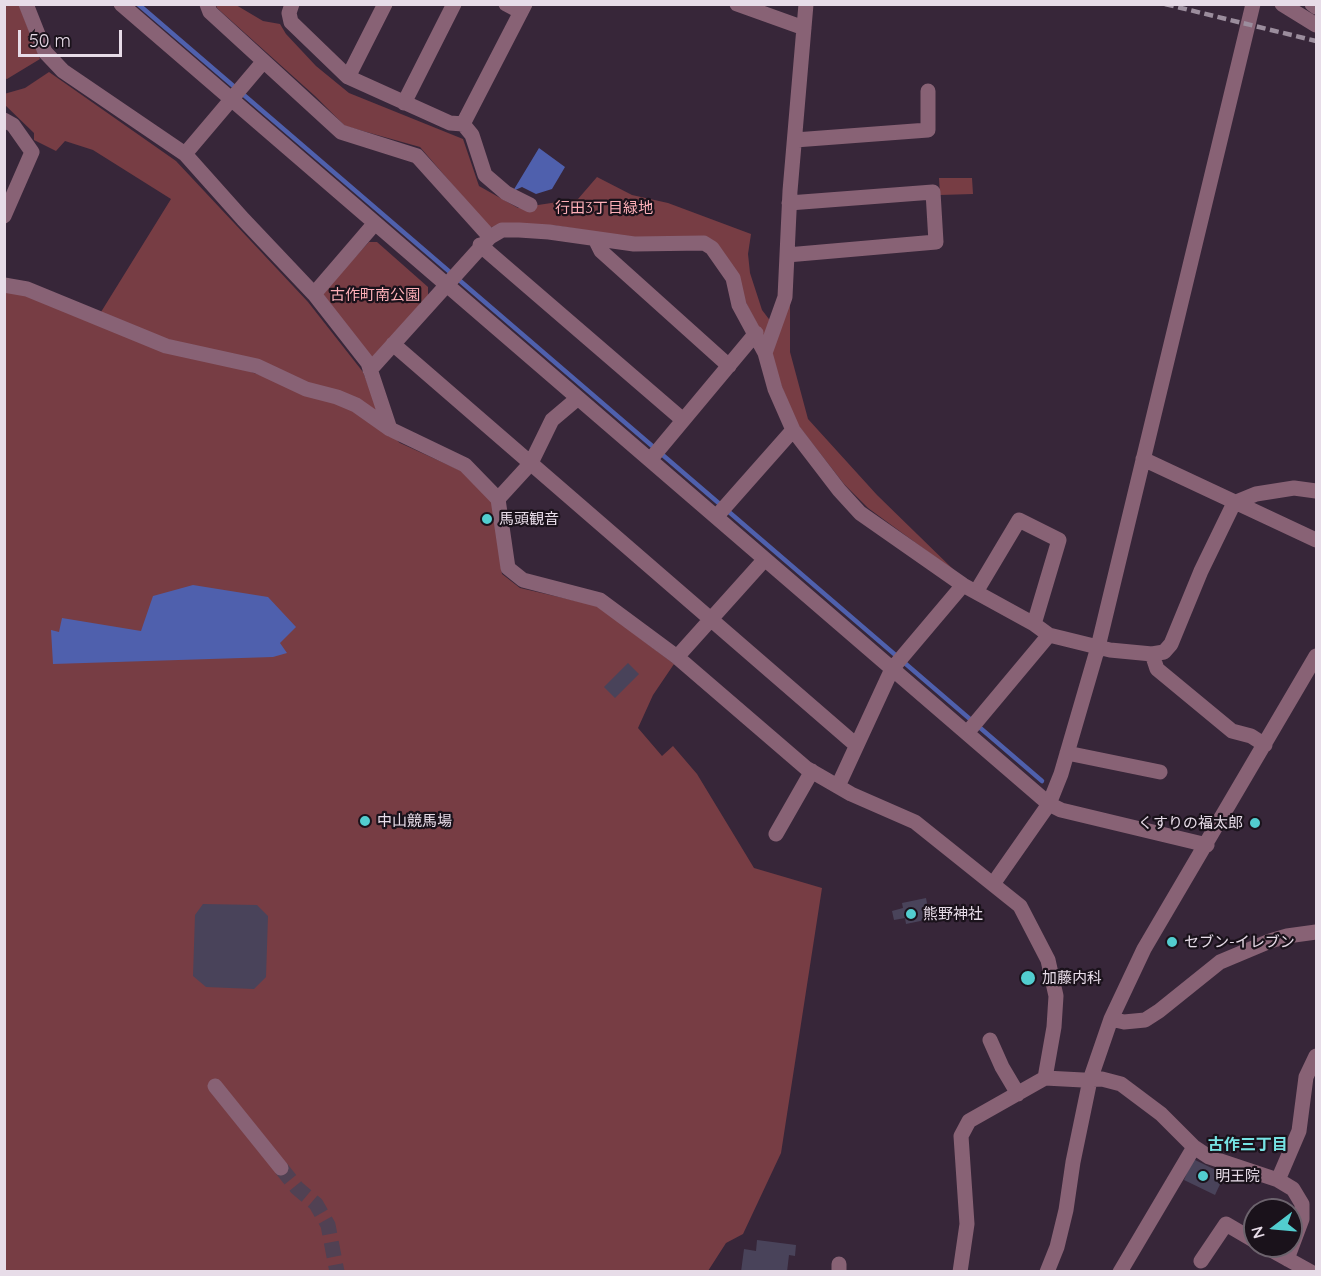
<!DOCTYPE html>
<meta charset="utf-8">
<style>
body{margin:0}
#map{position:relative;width:1321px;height:1276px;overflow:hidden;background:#372639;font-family:Quicksand,sans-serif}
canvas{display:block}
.frame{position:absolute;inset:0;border:6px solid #e7dce8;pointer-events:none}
.north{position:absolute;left:1243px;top:1198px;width:60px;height:60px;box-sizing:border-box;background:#1a121b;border:2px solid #6c636d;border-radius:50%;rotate:254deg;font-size:16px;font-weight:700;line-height:24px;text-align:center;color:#e7dce8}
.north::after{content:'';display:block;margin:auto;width:21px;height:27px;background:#52cdcf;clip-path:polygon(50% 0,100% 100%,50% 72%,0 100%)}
.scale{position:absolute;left:18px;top:30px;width:104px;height:27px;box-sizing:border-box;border:3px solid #e7dce8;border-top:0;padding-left:8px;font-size:18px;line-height:21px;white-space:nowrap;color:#e7dce8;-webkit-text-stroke:4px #1a121b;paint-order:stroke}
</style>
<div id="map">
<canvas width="1321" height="1276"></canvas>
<div class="frame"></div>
<div class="north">N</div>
<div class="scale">50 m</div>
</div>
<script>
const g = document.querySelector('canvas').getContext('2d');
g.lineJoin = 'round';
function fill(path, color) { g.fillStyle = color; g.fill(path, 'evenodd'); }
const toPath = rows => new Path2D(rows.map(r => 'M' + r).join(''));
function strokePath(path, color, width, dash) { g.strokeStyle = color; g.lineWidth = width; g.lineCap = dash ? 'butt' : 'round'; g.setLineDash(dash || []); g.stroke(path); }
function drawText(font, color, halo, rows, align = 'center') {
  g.font = font + ' Quicksand,"Noto Sans JP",sans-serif'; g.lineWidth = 4.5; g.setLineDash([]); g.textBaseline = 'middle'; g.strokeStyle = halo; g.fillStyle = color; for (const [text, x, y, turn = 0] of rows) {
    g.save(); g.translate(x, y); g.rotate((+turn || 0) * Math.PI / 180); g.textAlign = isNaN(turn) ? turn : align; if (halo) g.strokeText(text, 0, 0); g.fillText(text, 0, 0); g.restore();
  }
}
fill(toPath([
 [4,5,19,5,40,59,7,79,4,78],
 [216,5,236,5,263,21,280,24,286,34,316,66,349,93,463,139,479,186,518,208,578,199,597,177,632,195,668,203,751,234,748,254,750,273,762,310,778,331,790,303,790,352,808,419,877,495,957,573,868,508,844,484,795,421,761,332,717,246,634,238,552,225,489,227,420,147,345,126,315,96,217,8],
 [49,72,176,161,308,302,363,372,380,415,167,341,101,312,171,199,93,150,65,141,56,151,34,140,34,133,5,105,4,94,25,88],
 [939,178,972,178,973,194,940,195],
 [369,242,377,242,428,287,428,298,373,362,320,295],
 [5,290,26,295,336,401,384,429,400,443,466,473,492,501,502,574,520,588,598,606,674,664,653,695,638,728,662,756,673,746,697,774,754,868,822,888,781,1153,743,1234,726,1243,708,1271,5,1272]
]), '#773d44');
fill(toPath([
 [539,148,565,167,552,189,536,194,522,187,513,191],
 [193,585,268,597,296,627,280,643,287,653,273,657,53,664,51,630,59,632,62,618,141,631,153,596]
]), '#4f60ad');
strokePath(toPath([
 [138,4,1042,781]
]), '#4f60ad', 4.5);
fill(toPath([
 [628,663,639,674,615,698,604,687],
 [926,898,930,919,906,924,905,918,894,920,892,911,903,908,902,903],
 [203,904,257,905,268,916,266,977,254,989,206,987,193,976,195,915],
 [1193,1159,1222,1173,1219,1178,1222,1180,1215,1195,1184,1180],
 [757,1240,796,1245,795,1256,789,1255,787,1272,741,1272,744,1249,756,1251]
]), '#49435a');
strokePath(toPath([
 [281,1168,297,1188,316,1204,328,1225,337,1272]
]), '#514153', 15, [15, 8]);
strokePath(toPath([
 [26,4,45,52,63,71,185,154,243,219,314,294,368,363,390,429,465,465,498,499,508,568,523,580,600,600,677,657,806,768,851,794,915,822,1020,906,1048,960,1056,996,1054,1027,1045,1078],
 [121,4,1049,804,1061,810,1207,845],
 [207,4,210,12,341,132,417,156,490,237,370,370],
 [292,4,289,13,291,22,348,77,450,123,463,124,525,4],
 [506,4,521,12],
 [737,4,804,28],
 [1282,4,1316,25],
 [1312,4,1316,7],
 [348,77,385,4],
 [404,103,454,4],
 [4,120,13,125,32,152,4,216],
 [463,124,472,135,485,175,506,193,530,205],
 [795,140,928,130,928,91],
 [185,154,263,62],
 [490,237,502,230,519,230,549,232,634,244,704,243,712,248,733,278,739,305,765,353,775,389,793,430,839,490,860,513,963,585,1034,624,1049,635,1110,650,1152,654,1164,652,1171,644,1201,571,1234,503,1256,494,1294,488,1316,491],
 [595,239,601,251,729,366],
 [480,245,683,420],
 [787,255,936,242,933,192,789,203],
 [4,285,27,289,166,346,257,366,306,389,337,397,356,405,390,429],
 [314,294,375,223],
 [393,344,856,745],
 [765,353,785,297,790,191,806,4],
 [1143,459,1316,540],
 [650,460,756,333],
 [498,499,531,463,552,420,578,398],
 [716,517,793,430],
 [976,592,1019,520,1059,540,1034,624],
 [1152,654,1157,669,1232,731,1251,736,1265,745],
 [677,657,765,559],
 [967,733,1049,635],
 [1067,753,1160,772],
 [838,786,892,669,963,585],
 [776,834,812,771],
 [993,884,1049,804,1061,774,1098,647,1253,4],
 [1111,1019,1124,1022,1145,1020,1159,1011,1220,962,1270,941,1287,936,1316,932],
 [990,1040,1002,1067,1018,1094],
 [215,1086,281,1168],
 [1278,1180,1299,1131,1306,1077,1316,1056],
 [1264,1246,1311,1272],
 [1201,1261,1226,1224,1255,1241],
 [839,1272,839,1264],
 [960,1272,967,1224,961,1136,969,1121,1045,1078,1083,1080,1102,1079,1121,1084,1161,1114,1194,1147,1209,1157,1278,1180,1293,1189,1302,1204,1302,1219,1287,1259],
 [1047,1272,1057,1247,1066,1210,1073,1162,1090,1080,1111,1019,1144,949,1316,656],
 [1120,1272,1194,1147]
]), '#886275', 15);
strokePath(toPath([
 [1165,4,1316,41]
]), '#9b8d9d', 4.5, [9, 4.5]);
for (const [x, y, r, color] of [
 [487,519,6,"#52cdcf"],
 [365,821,6,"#52cdcf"],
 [1255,823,6,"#52cdcf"],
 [911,914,6,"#52cdcf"],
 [1172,942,6,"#52cdcf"],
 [1028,978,8,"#52cdcf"],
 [1203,1176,6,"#52cdcf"]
]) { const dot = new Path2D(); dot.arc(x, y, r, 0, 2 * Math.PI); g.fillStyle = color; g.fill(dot); strokePath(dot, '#1a121b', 2); }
drawText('15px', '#feb0b8', '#1a121b', [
 ["行田3丁目緑地",604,208],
 ["古作町南公園",375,295]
]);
drawText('15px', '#e7dce8', '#1a121b', [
 ["馬頭観音",499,519],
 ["中山競馬場",377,821],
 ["くすりの福太郎",1243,823,"right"],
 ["熊野神社",923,914],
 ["セブン-イレブン",1184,942],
 ["加藤内科",1042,978],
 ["明王院",1215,1176]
], 'left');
drawText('bold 16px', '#76e3e4', '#1a121b', [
 ["古作三丁目",1248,1145]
]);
</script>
